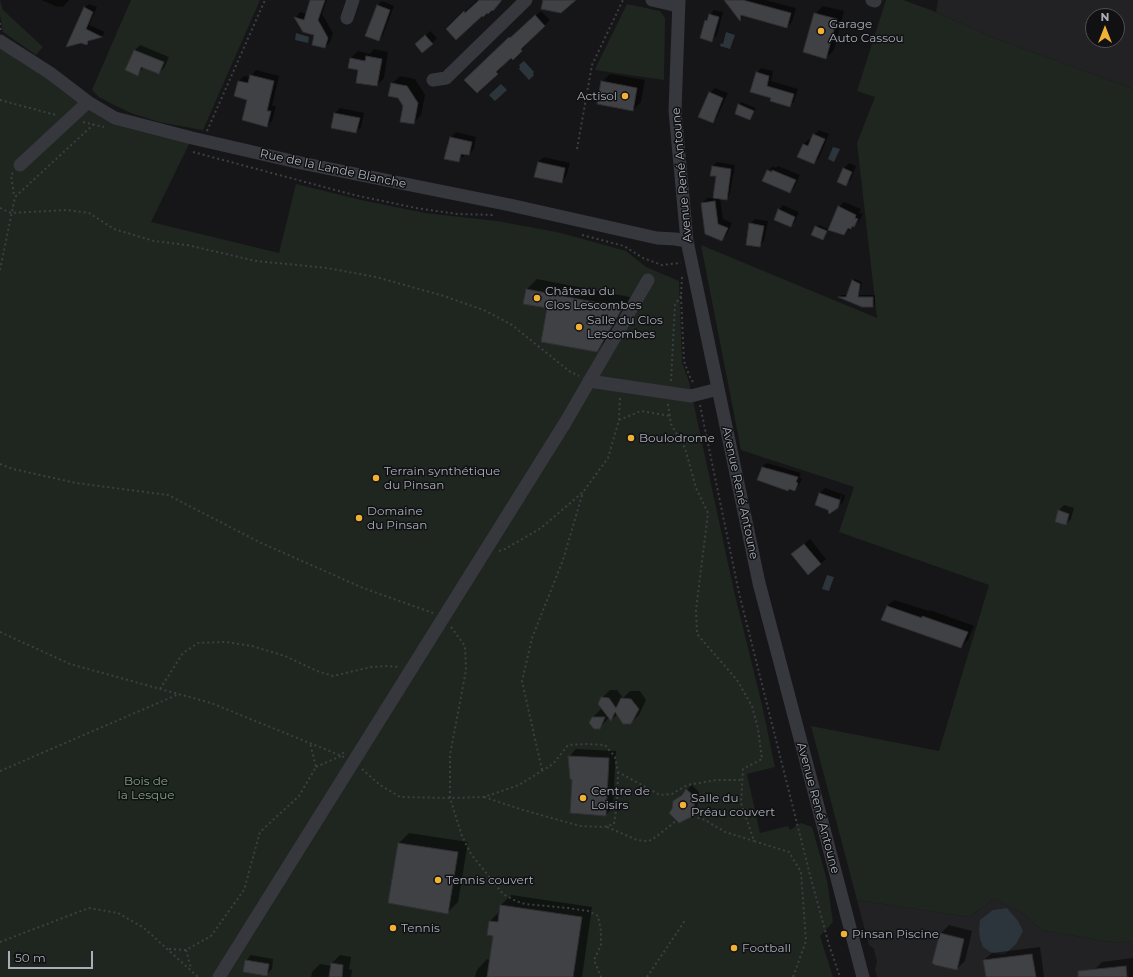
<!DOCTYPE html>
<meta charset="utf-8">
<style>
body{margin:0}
#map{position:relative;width:1133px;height:977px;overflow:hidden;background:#161618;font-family:Montserrat,sans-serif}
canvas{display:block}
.north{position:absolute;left:1085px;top:8px;width:40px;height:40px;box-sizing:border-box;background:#111113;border:1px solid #4d4f55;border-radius:50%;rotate:0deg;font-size:11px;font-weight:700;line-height:16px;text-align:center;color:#a8adb8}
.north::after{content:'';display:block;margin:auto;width:14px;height:18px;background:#f2b134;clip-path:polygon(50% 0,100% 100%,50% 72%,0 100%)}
.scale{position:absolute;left:8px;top:951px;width:85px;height:18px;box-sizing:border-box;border:2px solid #a8adb8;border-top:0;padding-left:5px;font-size:12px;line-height:14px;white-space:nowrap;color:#a8adb8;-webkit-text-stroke:3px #111113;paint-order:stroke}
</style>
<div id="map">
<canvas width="1133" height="977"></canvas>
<div class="north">N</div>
<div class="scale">50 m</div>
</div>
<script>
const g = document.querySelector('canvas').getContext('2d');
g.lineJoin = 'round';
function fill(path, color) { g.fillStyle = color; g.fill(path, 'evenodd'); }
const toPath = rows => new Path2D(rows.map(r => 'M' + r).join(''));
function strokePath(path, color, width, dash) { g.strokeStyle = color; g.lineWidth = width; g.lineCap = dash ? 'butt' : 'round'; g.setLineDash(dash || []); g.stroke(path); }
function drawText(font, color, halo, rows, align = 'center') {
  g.font = font + ' Montserrat,sans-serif'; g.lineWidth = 3; g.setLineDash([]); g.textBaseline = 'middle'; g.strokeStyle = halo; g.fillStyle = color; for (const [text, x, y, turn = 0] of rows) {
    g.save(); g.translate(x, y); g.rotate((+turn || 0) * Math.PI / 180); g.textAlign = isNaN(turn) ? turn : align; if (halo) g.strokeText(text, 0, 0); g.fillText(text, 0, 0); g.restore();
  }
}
fill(toPath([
 [938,0,1133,0,1133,89,989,36,936,12],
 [1093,16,1117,16,1117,40,1093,40],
 [994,899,1022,913,1042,930,1115,943,1133,941,1133,977,877,977,875,969,877,962,874,949,869,945,857,900,969,917]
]), '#222225');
fill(toPath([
 [0,0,3,10,43,47,36,55,3,32,0,15],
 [131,0,260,0,203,130,159,122,131,113,112,104,99,97,92,90],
 [886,0,903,0,936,12,989,36,1133,89,1133,941,1115,943,1042,930,1022,913,994,899,969,917,857,900,811,726,939,751,989,585,839,532,854,487,741,450,701,245,877,318,857,143,875,97,857,91],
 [627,4,660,11,665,18,664,80,595,70,597,65],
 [0,48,88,102,192,138,151,222,279,253,296,184,361,200,425,213,497,221,561,233,626,251,646,267,679,281,682,362,689,382,734,591,762,705,775,767,747,774,760,833,788,826,790,830,801,823,812,827,827,880,833,922,820,936,833,977,0,977]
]), '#1e261f');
fill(toPath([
 [726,32,735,35,730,49,720,46,721,43,723,44],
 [296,33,309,37,308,43,295,40],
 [524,61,534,72,533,73,534,75,529,80,519,69,520,67,519,65],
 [501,84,507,90,495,101,489,95],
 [833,147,840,149,834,162,828,159],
 [827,575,834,577,829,591,822,589],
 [1007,908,1018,921,1023,931,1016,944,1005,954,997,954,990,952,983,947,980,939,979,930,980,920,993,910]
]), '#2c353c');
fill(toPath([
 [41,0,69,0,63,7,59,6,58,7],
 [312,0,327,0,322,14,333,33,330,42,325,47,315,34,304,31,296,17,300,12,306,14],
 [477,0,503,0,494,9,492,8,447,29],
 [726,0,765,0,796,8,792,22,787,27,744,15,740,19],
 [382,1,394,6,383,35,379,40,377,6],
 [89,4,97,7,89,25,105,32,102,36,91,39,87,44,84,8],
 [823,6,844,11,834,50,826,58,815,14],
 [714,10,723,12,717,35,712,40,710,15],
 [541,11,550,20,525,44,526,45,513,58,511,56,500,66,502,68,477,92,466,80,515,33,516,34],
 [430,31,437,38,432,43,416,45],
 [140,45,169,57,164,68,159,73,144,67,137,74,126,70,135,50],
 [374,49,388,52,384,78,377,85,359,69,351,58,358,51,370,54],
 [761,68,773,71,771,81,798,89,794,101,790,106,772,98,757,73],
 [256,70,279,76,272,106,276,106,272,121,267,126,248,99,235,95,239,81,244,76,250,77],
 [610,74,645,80,641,102,633,110,602,82],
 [400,76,415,79,425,95,421,115,413,123,392,84],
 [715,88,728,93,717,117,712,122,710,93],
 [741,102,756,108,750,119,739,105],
 [340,108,364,113,361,127,356,132,332,127,335,113],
 [819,130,829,134,819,158,814,163,804,144,809,139,812,140,814,135],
 [456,132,476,137,474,149,469,154,464,153,464,156,458,161,451,137],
 [544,157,570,163,566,177,561,182,538,162],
 [717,162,735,165,730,194,726,199,720,198,723,219,732,223,727,234,722,240,702,204,707,198,714,198,717,176,713,166],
 [849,163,856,166,851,179,846,185,839,182,844,168],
 [773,166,776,168,778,166,800,175,794,188,790,192,768,171],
 [844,202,861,209,859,213,863,214,859,221,844,234,828,229,823,239,816,227,819,225,830,230,839,207],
 [783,205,799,212,795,221,791,226,779,210],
 [755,219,768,221,764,241,759,246,750,224],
 [537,279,630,297,631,298,607,340,597,351,549,307,525,303,527,289],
 [855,279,862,282,859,295,875,295,875,304,873,306,863,306,840,296,842,295,848,295,853,281],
 [767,463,801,473,799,478,802,478,799,485,795,490,758,480,762,467],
 [825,488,845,495,843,502,840,505,842,495,841,495,837,507,829,509,816,505,820,493],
 [1064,505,1074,508,1071,519,1066,524,1059,510],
 [810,539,826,559,808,574,792,554],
 [894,600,929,611,930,610,974,626,968,640,961,647,887,606],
 [610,690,617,690,623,698,630,691,640,691,646,700,639,715,631,723,618,714,611,720,609,717,607,720,599,728,593,717,601,709,603,709,602,698],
 [576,749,616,751,613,807,606,815,573,779,569,757],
 [692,785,699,792,697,810,692,815,673,810,674,801],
 [409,833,468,842,458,902,447,913,399,843],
 [511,895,592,907,582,977,475,977,477,970,487,959,490,960,494,935,488,934,490,921,500,911,501,905],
 [949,925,972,931,965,961,957,969,941,933],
 [1040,947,1044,977,987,977,984,960,992,953],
 [251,955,273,959,272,969,267,974,246,961],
 [340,955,351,957,349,969,352,970,351,977,311,977,312,972,320,964,332,966,332,963],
 [1133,958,1133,977,1095,977,1094,970,1102,962]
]), '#0007');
const building = toPath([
 [310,0,325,0,318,20,328,38,325,48,312,45,314,35,303,32,294,17,304,20,310,0],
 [479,0,502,0,493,11,492,10,488,14,487,13,483,17,482,16,456,40,446,29,464,11,465,13,479,0],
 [543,0,576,0,561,13,541,9,543,0],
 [724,0,743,0,791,13,787,28,741,15,740,21,724,0],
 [377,5,390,10,379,41,365,36,377,5],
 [84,7,93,12,86,29,102,37,88,41,87,45,81,43,66,47,84,7],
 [814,13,837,19,826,59,803,52,814,13],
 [709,14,719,17,712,42,700,38,705,20,707,21,709,14],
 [535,15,545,26,521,49,522,51,513,60,511,58,496,72,498,74,477,93,464,80,509,37,510,38,535,15],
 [425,35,433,44,422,53,415,44,425,35],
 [134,50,164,62,159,74,141,67,138,76,125,70,134,50],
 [366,56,382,59,377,86,356,83,358,70,348,68,350,58,365,61,366,56],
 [756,72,769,76,767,86,794,94,790,107,770,101,771,98,750,92,756,72],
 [250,75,274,81,267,111,271,111,267,127,242,120,247,100,234,96,238,81,248,83,250,75],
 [601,81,637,88,633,111,597,104,601,81],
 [391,83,407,86,418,103,414,124,400,122,403,106,398,98,388,96,391,83],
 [709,92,723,98,713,123,698,117,709,92],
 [738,104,754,111,750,120,735,114,738,104],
 [334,113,360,118,356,133,331,128,334,113],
 [813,134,825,139,814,164,797,157,803,144,808,146,813,134],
 [450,137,472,142,469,155,461,154,459,162,444,159,450,137],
 [538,162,565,168,562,183,534,177,538,162],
 [712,166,731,169,727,200,713,198,716,176,710,176,712,166],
 [843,168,852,172,846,186,837,182,843,168],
 [767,170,772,172,772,170,796,180,790,193,762,181,767,170],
 [715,201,718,224,728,228,722,241,705,234,701,203,715,201],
 [838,206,856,215,855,218,858,219,854,227,852,226,851,229,848,228,844,235,828,230,838,206],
 [778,209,795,217,791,227,774,220,778,209],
 [749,223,764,226,760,247,746,245,749,223],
 [815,226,827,231,823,240,811,235,815,226],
 [852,280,860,284,858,297,873,297,873,307,862,307,838,297,846,297,852,280],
 [526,289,620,307,622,309,597,352,541,342,547,308,523,304,526,289],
 [762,467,798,477,796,482,798,483,795,491,789,489,788,491,757,480,762,467],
 [819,493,840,500,838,508,829,514,828,510,815,505,819,493],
 [1058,510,1069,514,1066,525,1055,522,1058,510],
 [804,544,821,564,808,575,791,554,804,544],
 [887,606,922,618,922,616,968,632,961,648,881,620,887,606],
 [601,697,609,698,616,708,621,698,631,699,639,709,631,724,623,724,615,712,611,721,598,704,601,697],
 [592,717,605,717,600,729,594,729,589,723,592,717],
 [568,756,609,758,606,816,570,813,572,780,570,779,568,756],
 [686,789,695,797,693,816,679,823,669,813,672,809,673,801,682,795,686,789],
 [398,843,458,852,448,914,388,903,398,843],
 [500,905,582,917,573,977,487,977,493,936,487,935,489,921,498,922,500,905],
 [940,933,964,939,957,970,935,965,932,963,940,933],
 [1032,954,1036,977,986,977,983,960,1032,954],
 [245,960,269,964,267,976,243,972,245,960],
 [331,963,343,965,342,977,329,977,331,963],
 [1126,966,1127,977,1078,977,1078,971,1126,966]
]);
fill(building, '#404145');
strokePath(building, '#303034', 1);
strokePath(toPath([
 [0,23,1,31],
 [0,100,56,115],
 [83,122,104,127],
 [207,131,265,0],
 [577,149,592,65,623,0],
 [193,152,354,195,416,208,457,214,495,215],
 [13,173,11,175,14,196],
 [0,208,11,213,67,210,89,213,114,229,154,241,187,245,256,261,327,268,376,277,444,296,486,311,512,325,569,371,579,376],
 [582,235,624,246,643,258,662,265,681,263],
 [0,270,15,197,94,124],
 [682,277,681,296,684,361,689,375,694,384],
 [671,381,675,305,681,296],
 [668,404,671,424,685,448,696,488,708,513,696,610,697,634,737,680,752,706,758,729,762,759,743,769,741,803,754,841,789,852,801,872,806,941,793,977],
 [700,405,739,593,810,875,829,945,840,977],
 [619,420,641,411,670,416],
 [0,464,13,469,76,483,168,495,259,542,363,588,433,613],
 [499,551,505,549,541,528,583,492,608,458,619,420,620,397],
 [451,627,465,646,466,670,450,755,450,798,462,836,471,854,503,894,516,901,525,904,568,908,588,911,598,916,601,931,601,945,594,960,601,977],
 [0,632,70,664,211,703,344,757],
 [160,689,183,653,198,643,225,642,252,646,285,656,317,671,333,676,371,667,388,666,399,667],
 [316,767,341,756,345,750],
 [362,769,380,785,400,797,450,798,484,797,519,785,553,764,568,745,585,744,605,745,615,757,618,772,660,795,672,794,687,785,717,780,743,780],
 [542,770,522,681,532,638,563,560,583,492],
 [0,771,179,694],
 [484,797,523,810,580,826,604,827,614,824,617,804,618,772],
 [693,816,705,820,725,832,754,841],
 [607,827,637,840,644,841,649,841,656,837,677,820],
 [0,942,89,908,118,913,144,928,198,977],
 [169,949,186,950,211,936,244,890,260,832,299,796,316,767,310,743],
 [186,950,191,968],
 [492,977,495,972],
 [647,977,686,919]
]), '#3d3f44', 2, [2, 3]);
strokePath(toPath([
 [652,0,678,6],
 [679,0,675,111,687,241,759,583,863,977],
 [872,0,875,1],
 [347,18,353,0],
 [0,41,50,73,88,102,115,118,192,138,301,163,510,205,657,238,675,239,687,241],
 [433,80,446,78,526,0],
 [20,165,88,102],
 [589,381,691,396,718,389],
 [219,977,565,423,648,280]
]), '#37383d', 13);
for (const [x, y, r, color] of [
 [821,31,4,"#f2b134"],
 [625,96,4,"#f2b134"],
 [537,298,4,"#f2b134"],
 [579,327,4,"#f2b134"],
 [631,438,4,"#f2b134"],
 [376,478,4,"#f2b134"],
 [359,518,4,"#f2b134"],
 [583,798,4,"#f2b134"],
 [683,805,4,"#f2b134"],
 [438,880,4,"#f2b134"],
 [393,928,4,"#f2b134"],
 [844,934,4,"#f2b134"],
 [734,948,4,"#f2b134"]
]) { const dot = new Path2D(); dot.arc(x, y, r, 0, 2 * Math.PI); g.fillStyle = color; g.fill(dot); strokePath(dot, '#111113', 1.5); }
drawText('12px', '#a8adb8', '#111113', [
 ["Garage",829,24],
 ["Auto Cassou",829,38],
 ["Actisol",617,96,"right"],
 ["Château du",545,291],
 ["Clos Lescombes",545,305],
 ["Salle du Clos",587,320],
 ["Lescombes",587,334],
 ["Boulodrome",639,438],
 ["Terrain synthétique",384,471],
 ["du Pinsan",384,485],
 ["Domaine",367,511],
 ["du Pinsan",367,525],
 ["Centre de",591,791],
 ["Loisirs",591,805],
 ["Salle du",691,798],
 ["Préau couvert",691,812],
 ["Tennis couvert",446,880],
 ["Tennis",401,928],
 ["Pinsan Piscine",852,934],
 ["Football",742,948]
], 'left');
drawText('12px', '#a8adb8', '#111113', [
 ["Rue de la Lande Blanche",333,169,12],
 ["Avenue René Antoune",682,175,-95],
 ["Avenue René Antoune",740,493,78],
 ["Avenue René Antoune",818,808,75]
]);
drawText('12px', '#7fa381', '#111113', [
 ["Bois de",146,781],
 ["la Lesque",146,795]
]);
</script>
